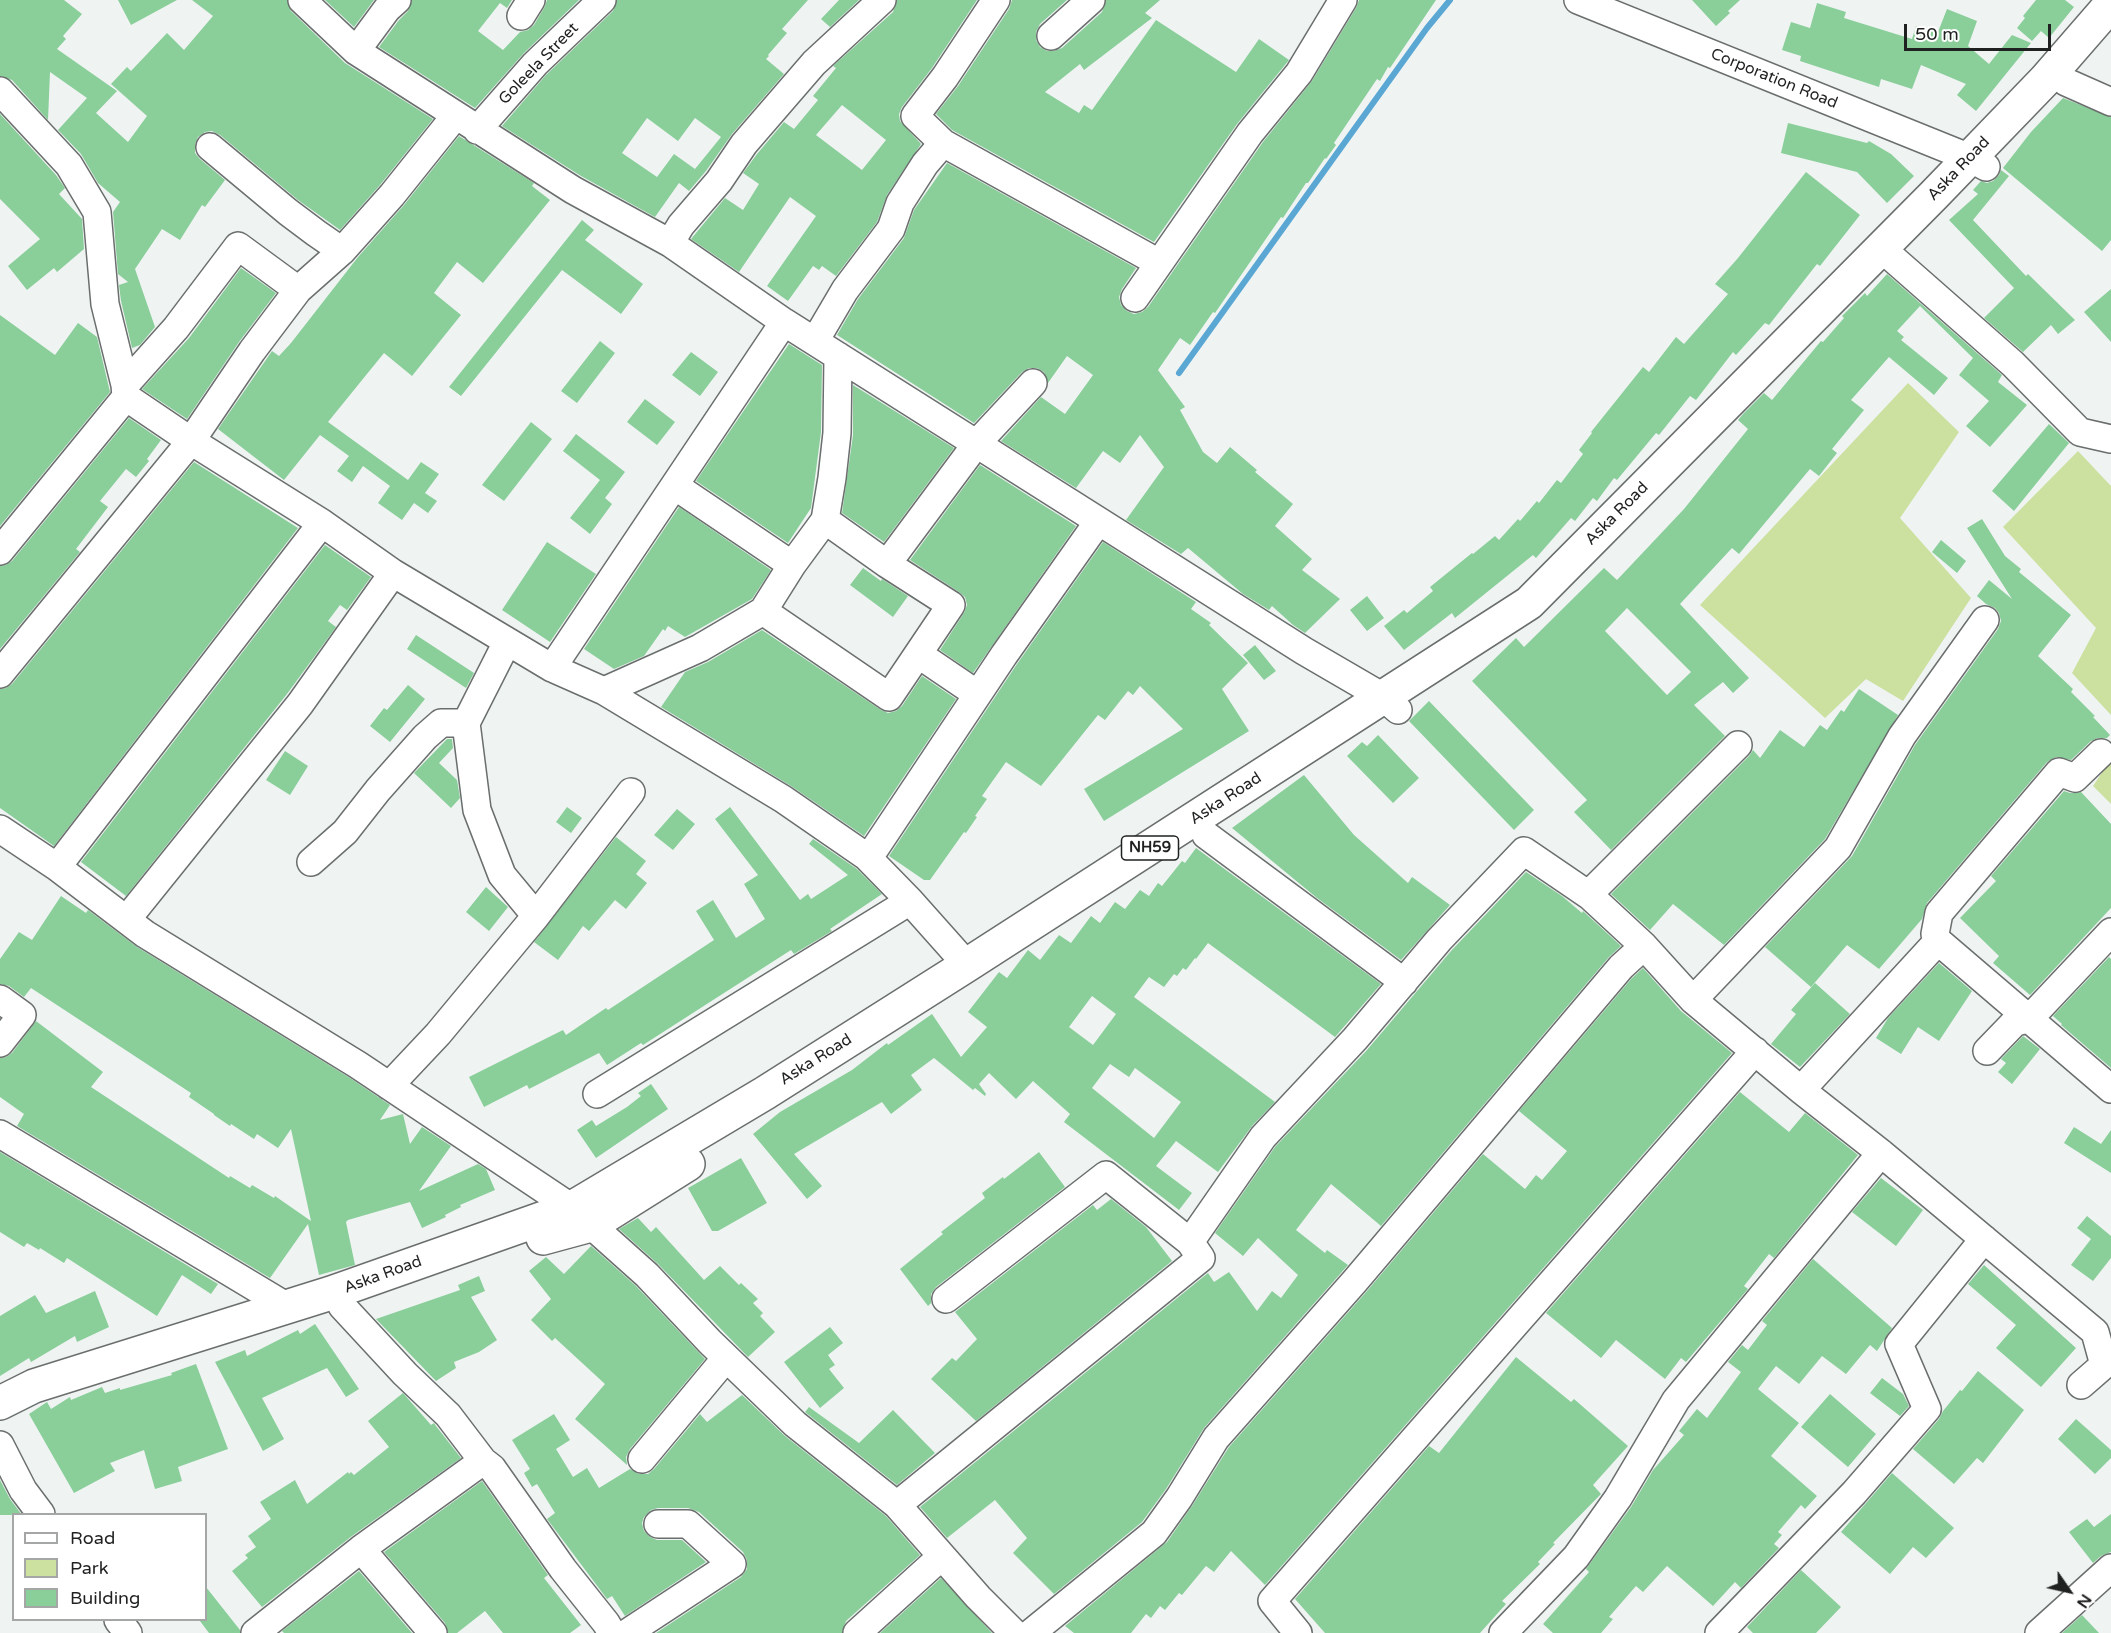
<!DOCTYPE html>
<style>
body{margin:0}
#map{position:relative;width:2111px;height:1633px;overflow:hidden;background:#eff4f3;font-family:"Varela Round",sans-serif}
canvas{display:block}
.legend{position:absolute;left:12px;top:1513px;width:195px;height:108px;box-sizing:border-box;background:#fff;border:2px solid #a5a6a6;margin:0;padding:8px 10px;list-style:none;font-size:18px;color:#1f2120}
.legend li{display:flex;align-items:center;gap:12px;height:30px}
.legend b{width:30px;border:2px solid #a5a6a6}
.north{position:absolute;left:2039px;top:1561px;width:60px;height:60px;-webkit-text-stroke:4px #fff;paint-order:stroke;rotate:124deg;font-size:16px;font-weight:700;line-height:24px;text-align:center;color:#1f2120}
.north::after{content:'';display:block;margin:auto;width:21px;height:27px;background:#1f2120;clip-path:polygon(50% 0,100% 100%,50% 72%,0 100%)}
.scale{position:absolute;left:1904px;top:24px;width:147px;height:27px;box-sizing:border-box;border:3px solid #1f2120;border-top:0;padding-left:8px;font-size:18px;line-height:21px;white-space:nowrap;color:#1f2120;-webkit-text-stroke:4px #fff;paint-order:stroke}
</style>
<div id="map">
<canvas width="2111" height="1633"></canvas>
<ul class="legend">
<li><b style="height:8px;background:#fff"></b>Road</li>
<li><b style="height:16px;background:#cce09f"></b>Park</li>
<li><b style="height:16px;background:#8ace9a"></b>Building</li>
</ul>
<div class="north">N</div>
<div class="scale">50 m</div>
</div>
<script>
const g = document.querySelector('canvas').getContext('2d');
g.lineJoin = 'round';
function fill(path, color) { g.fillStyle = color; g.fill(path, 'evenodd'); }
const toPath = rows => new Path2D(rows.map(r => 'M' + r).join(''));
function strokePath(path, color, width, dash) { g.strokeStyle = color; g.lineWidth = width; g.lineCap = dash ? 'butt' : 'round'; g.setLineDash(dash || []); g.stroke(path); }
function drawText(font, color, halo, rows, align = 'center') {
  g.font = font + ' "Varela Round",sans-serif'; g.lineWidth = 4.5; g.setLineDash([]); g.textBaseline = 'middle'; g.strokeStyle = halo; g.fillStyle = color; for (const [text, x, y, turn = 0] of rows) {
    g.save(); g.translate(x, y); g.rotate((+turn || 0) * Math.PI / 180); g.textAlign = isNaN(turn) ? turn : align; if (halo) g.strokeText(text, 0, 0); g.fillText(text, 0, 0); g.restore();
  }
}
fill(toPath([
 [1908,383,1959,432,1900,518,1971,598,1903,701,1866,679,1825,718,1700,605],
 [2078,451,2111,486,2111,715,2072,673,2096,628,2003,527],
 [2111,759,2111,804,2093,786]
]), '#cce09f');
strokePath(toPath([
 [1179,373,1427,28,1450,0]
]), '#5aa7d4', 6);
fill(toPath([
 [0,0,64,0,82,14,63,36,66,39,57,49,117,91,96,113,128,142,147,116,111,84,127,67,131,71,167,33,184,50,213,16,192,0,287,0,291,11,345,63,433,119,380,185,340,230,298,200,220,135,212,131,205,132,198,137,195,144,195,153,200,159,225,180,205,207,202,205,180,240,162,229,135,269,155,327,140,345,132,348,121,301,119,285,128,282,118,274,113,212,120,202,98,183,81,154,58,130,87,98,50,72,48,120,12,80,0,76],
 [118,0,177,0,131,25],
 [325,0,374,0,354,27],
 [412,0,512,0,507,8,500,3,478,31,503,50,520,32,528,30,534,25,544,8,547,0,579,0,524,53,475,108,379,47,399,20,408,11],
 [617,0,808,0,782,29,787,33,768,55,769,56,766,59,784,74,732,134,706,171,689,191,679,183,655,217,581,176,502,126,546,75,613,11],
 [647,118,678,141,695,118,721,137,695,169,674,154,657,177,622,153],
 [839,0,859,0,830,27,821,19],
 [897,0,977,0,932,68,902,107,899,114,900,121,921,144,887,195,877,222,836,276,822,266,819,270,813,266,788,301,767,286,816,216,790,197,739,272,691,239,725,198,743,210,759,184,743,173,757,154,784,122,794,129,818,100,813,96,836,68,833,66,893,12],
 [842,105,886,140,862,170,816,135],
 [1012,0,1067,0,1040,24,1036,32,1036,40,1040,47,1047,51,1054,51,1062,48,1102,12,1106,0,1160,0,1145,13,1152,18,1084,70,1080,64,1045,92,1079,113,1084,105,1092,110,1156,20,1236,72,1259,39,1289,60,1237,124,1154,242,952,130,936,114,958,86,1009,9],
 [1359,0,1436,0,1390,68,1388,67,1380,81,1377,79,1334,143,1336,145,1326,159,1325,158,1308,183,1306,183,1283,218,1281,217,1215,313,1213,312,1190,345,1180,338,1158,370,1185,407,1180,410,1203,452,1217,463,1230,447,1257,470,1255,472,1293,504,1275,526,1312,559,1302,570,1340,599,1305,633,1293,625,1272,606,1269,610,1243,594,1188,548,1181,554,1126,520,1164,467,1140,435,1120,463,1103,451,1076,488,1001,441,1041,397,1065,414,1093,375,1067,356,1048,383,1044,372,1037,368,1029,368,1022,372,974,423,837,335,858,299,904,238,914,210,947,163,1136,268,1122,289,1119,297,1121,305,1127,311,1134,314,1142,312,1148,307,1263,142,1312,81,1356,8],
 [1692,0,1740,0,1728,11,1730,13,1716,26],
 [2036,0,2065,0,2074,7,2049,38,2041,31,2032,41,2017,28,2025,18,2023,16],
 [1817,3,1846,12,1844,18,1912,39,1916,26,1938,32,1947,9,1977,21,1968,46,1989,64,2012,35,2031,43,1976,111,1957,95,1966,84,1921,65,1912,89,1881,79,1879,87,1800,61,1801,56,1782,50,1791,22,1810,28],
 [2063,98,2111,117,2111,240,2102,251,2003,168,2031,132],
 [0,114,56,175,65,188,59,194,82,219,84,249,57,272,54,268,27,290,8,266,40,239,0,199],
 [1788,123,1867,143,1869,141,1891,154,1914,176,1887,203,1857,172,1781,153],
 [459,136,534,183,532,186,550,200,483,283,457,262,434,293,461,315,412,376,384,353,328,422,408,480,421,462,439,474,425,493,437,501,428,513,414,503,402,520,378,503,390,486,363,466,352,482,337,471,349,456,320,435,284,480,218,429,272,351,279,356,291,343,358,257,404,205],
 [2001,170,2009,176,1973,220,2026,276,2028,274,2075,320,2058,334,2051,325,2023,352,1984,318,2014,288,1949,220,1978,194,1973,190,1981,181,1987,183,1993,181,1999,175],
 [1806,172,1860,215,1820,266,1817,264,1769,325,1765,323,1736,355,1733,352,1696,400,1690,396,1659,435,1656,433,1617,480,1614,478,1597,501,1593,498,1575,521,1571,518,1536,558,1533,555,1455,618,1452,613,1404,650,1384,626,1404,610,1407,613,1433,591,1430,587,1472,553,1473,554,1495,536,1499,540,1518,519,1520,521,1537,501,1539,503,1557,480,1561,483,1583,454,1579,450,1592,433,1591,432,1643,367,1649,372,1676,337,1684,344,1728,294,1715,284,1738,258],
 [582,220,594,230,585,240,643,284,621,314,562,270,461,396,449,387],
 [241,268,276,293,239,342,187,419,142,389,189,338],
 [1887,274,2002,375,1998,382,2027,405,1990,447,1966,426,1989,401,1959,375,1973,358,1920,306,1897,331,1904,337,1901,340,1948,378,1934,395,1889,357,1851,400,1864,410,1832,449,1837,453,1819,476,1810,469,1739,554,1732,548,1680,604,1749,678,1733,693,1723,682,1694,705,1725,736,1611,850,1574,812,1587,800,1472,681,1516,638,1524,647,1604,568,1617,580,1684,509,1748,429,1738,420,1743,414,1764,393,1772,400,1821,341,1823,342,1844,318,1842,316,1865,293,1867,296],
 [1627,608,1691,672,1667,695,1605,631],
 [2111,289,2111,342,2084,312],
 [0,315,55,355,78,323,97,337,110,392,0,526],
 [600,341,615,353,577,403,561,391],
 [789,344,822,365,821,432,811,508,788,543,696,481],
 [691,352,718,372,700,396,672,375],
 [853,385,954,448,884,542,842,513,853,435],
 [645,399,675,422,657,445,627,422],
 [129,418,161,440,147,459,149,461,136,477,126,469,100,501,108,507,76,549,80,552,0,649,0,566,6,565,12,561],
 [531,422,552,439,504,501,482,485],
 [2049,424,2069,443,2014,511,1992,491],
 [576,434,625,472,605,498,612,504,590,534,570,518,600,480,563,451],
 [194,462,298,528,54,846,0,808,0,689,6,688,12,684],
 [980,465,1076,526,973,673,940,650,964,613,967,605,965,597,959,592,910,560],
 [679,507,771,570,752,599,685,637,668,626,665,631,663,629,644,656,614,669,584,649],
 [1982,519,2005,556,2021,569,2019,572,2071,615,2038,656,2073,689,2071,692,2095,716,2093,717,2110,735,2107,738,2098,738,2091,741,2071,760,2056,757,2047,762,1927,903,1922,919,1879,969,1847,945,1811,987,1765,947,1852,856,1915,745,1998,629,2001,621,1999,613,1995,608,1986,604,1977,596,1989,580,2012,599,1967,528],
 [1941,540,1966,561,1957,573,1932,552],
 [547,542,596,574,550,642,502,610],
 [1103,542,1196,602,1191,609,1211,623,1209,625,1248,663,1222,689,1249,731,1104,821,1084,789,1183,729,1140,686,1133,695,1128,691,1105,720,1098,715,1041,786,1006,762,982,796,987,799,975,816,977,817,966,833,964,832,930,880,924,880,889,856,1017,664],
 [325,545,371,577,347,610,340,605,328,621,336,627,287,694,126,896,81,862],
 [863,568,881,581,882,579,908,596,893,617,850,585],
 [1367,596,1384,618,1367,631,1350,610],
 [762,630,881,710,888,713,896,711,902,706,922,676,956,699,864,836,791,786,661,707,685,672,708,662],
 [416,635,474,673,466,688,407,649],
 [1255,645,1276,671,1264,680,1243,655],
 [408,685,425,699,390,742,370,726,384,708,387,710],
 [1859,689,1898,715,1825,839,1724,945,1673,904,1650,930,1611,894,1749,756,1753,750,1760,758,1780,730,1804,747,1820,725,1827,730,1841,710,1844,712],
 [1429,701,1534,810,1514,830,1409,721],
 [1378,735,1419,778,1393,803,1347,756,1362,742,1367,746],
 [447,739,452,739,453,748,439,763,457,780,460,798,451,808,414,773],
 [285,751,308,766,290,795,266,780],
 [1304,775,1354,835,1408,883,1412,877,1450,905,1401,960,1317,898,1232,828],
 [2064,791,2070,793,2081,792,2111,824,2111,908,2030,995,1993,963,1999,956,1960,918,1996,881,1991,876],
 [567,807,582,818,571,833,556,822],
 [730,807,800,900,808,894,811,899,848,875,809,844,813,839,857,869,882,894,830,929,832,931,794,954,791,950,643,1045,641,1043,607,1065,599,1053,529,1089,527,1085,484,1107,469,1077,563,1030,566,1035,606,1008,608,1010,714,940,696,911,713,900,736,938,765,919,744,884,758,875,715,819],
 [677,809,695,824,673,850,654,835],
 [616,837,646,861,636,874,647,883,626,909,615,900,589,931,583,926,558,960,534,942],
 [1196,848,1381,984,1335,1037,1208,943,1196,959,1195,958,1186,970,1183,968,1177,976,1174,974,1164,987,1149,977,1134,997,1275,1102,1252,1126,1218,1172,1176,1141,1156,1166,1192,1193,1179,1210,1064,1122,1070,1114,1033,1081,1016,1099,989,1073,979,1084,986,1094,985,1096,975,1088,973,1090,934,1058,911,1075,922,1090,891,1114,882,1102,794,1154,822,1186,807,1199,753,1134,780,1112,852,1070,887,1043,888,1045,932,1014,961,1057,987,1027,968,1012,999,972,1007,978,1028,950,1040,960,1059,935,1071,943,1091,916,1100,923,1115,902,1125,909,1140,890,1149,896,1158,883,1162,886,1182,861,1185,863],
 [1092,996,1116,1014,1093,1045,1069,1027],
 [1110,1064,1129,1077,1135,1068,1181,1102,1154,1138,1092,1088],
 [1526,872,1562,896,1582,913,1583,911,1621,946,1609,957,1381,1226,1331,1184,1296,1230,1325,1253,1327,1250,1348,1265,1204,1428,1166,1489,1142,1522,1054,1594,1013,1553,1027,1538,995,1500,947,1538,920,1507,1208,1273,1214,1282,1229,1272,1257,1311,1272,1291,1281,1298,1298,1275,1258,1238,1243,1256,1215,1233,1275,1147,1367,1050,1451,951],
 [486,887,508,907,489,931,466,912],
 [61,896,86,913,88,910,137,947,350,1078,390,1105,380,1120,403,1114,410,1144,422,1127,451,1146,419,1191,478,1164,486,1169,495,1190,460,1205,461,1207,445,1215,446,1217,422,1228,410,1202,348,1220,346,1222,355,1265,319,1275,308,1224,270,1278,17,1126,24,1114,0,1097,0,1058,6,1057,12,1053,36,1021,103,1072,91,1087,229,1178,230,1176,250,1188,252,1185,274,1198,275,1196,311,1221,291,1129,278,1148,257,1134,254,1139,231,1124,230,1126,214,1115,214,1114,189,1097,191,1093,31,988,24,997,9,986,0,984,0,959,19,932,32,940],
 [2109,957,2111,959,2111,1068,2061,1025,2062,1024,2053,1016],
 [1939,963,1972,991,1939,1041,1918,1027,1901,1054,1876,1038,1888,1018],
 [1643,968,1681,1011,1732,1053,1265,1585,1231,1551,1214,1572,1206,1566,1182,1595,1179,1593,1165,1610,1160,1606,1151,1618,1146,1614,1131,1633,1074,1633,1065,1626,1167,1542,1192,1506,1229,1447,1367,1291,1483,1154,1525,1189,1536,1175,1542,1180,1567,1151,1519,1111,1632,978],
 [1815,983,1850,1014,1800,1067,1771,1044,1796,1014,1791,1010],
 [2023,1036,2040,1049,2012,1084,1998,1072,2006,1063,2001,1059],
 [651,1084,668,1109,596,1158,577,1130,592,1120,596,1126,627,1107,641,1096,638,1093],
 [1740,1092,1789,1132,1805,1113,1858,1155,1774,1258,1769,1254,1744,1286,1748,1289,1686,1362,1681,1358,1665,1379,1616,1340,1601,1358,1546,1313],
 [2074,1127,2101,1144,2111,1130,2111,1173,2064,1143],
 [0,1152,218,1284,211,1294,182,1275,157,1316,67,1258,64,1263,40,1248,39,1250,27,1243,24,1247,0,1232],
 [1039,1152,1065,1187,936,1287,931,1294,931,1303,928,1306,900,1269,943,1234,941,1232,985,1198,982,1193,1003,1177,1004,1179],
 [741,1158,767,1203,718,1231,712,1231,688,1188],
 [1881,1178,1923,1210,1896,1246,1852,1212],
 [1111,1199,1146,1227,1172,1261,976,1421,931,1379,952,1358,956,1361,977,1339,955,1312,1093,1205,1097,1210],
 [2087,1216,2111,1236,2111,1258,2093,1281,2071,1265,2091,1239,2077,1228],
 [638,1218,651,1232,656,1227,704,1280,720,1266,739,1285,741,1283,758,1299,753,1303,763,1313,760,1316,775,1332,748,1357,658,1264,619,1229],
 [591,1246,636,1286,705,1359,630,1449,626,1457,627,1465,575,1419,605,1384,555,1338,552,1341,531,1320,551,1299,529,1271,546,1257,564,1274],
 [1813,1259,1892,1328,1877,1351,1870,1345,1846,1374,1822,1356,1799,1384,1776,1366,1758,1389,1799,1423,1771,1456,1817,1496,1805,1509,1801,1505,1778,1532,1782,1535,1774,1544,1779,1548,1741,1588,1735,1582,1713,1606,1667,1566,1643,1592,1636,1586,1609,1617,1613,1619,1601,1633,1553,1633,1543,1624,1589,1572,1586,1569,1631,1507,1653,1470,1684,1435,1679,1431,1697,1409,1707,1418,1741,1372,1728,1362,1742,1345,1748,1350,1767,1325,1762,1321],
 [1984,1265,2076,1348,2041,1387,1996,1348,2016,1325,1968,1284],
 [479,1276,485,1291,471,1297,497,1340,479,1352,454,1362,456,1368,436,1381,376,1319,460,1290,458,1285],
 [95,1291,109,1327,77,1342,75,1336,31,1362,29,1358,0,1376,0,1316,35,1295,46,1313],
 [315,1324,359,1389,346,1397,327,1368,262,1398,284,1439,263,1451,215,1362,245,1350,247,1356,298,1330,300,1334],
 [830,1327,843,1343,828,1355,835,1365,829,1369,844,1388,820,1408,784,1362],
 [1516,1357,1571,1402,1574,1399,1628,1446,1593,1485,1601,1494,1553,1543,1555,1544,1538,1562,1540,1564,1502,1601,1506,1604,1480,1633,1325,1633,1295,1599,1429,1446,1439,1453],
 [196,1364,228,1449,178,1467,182,1481,155,1489,144,1450,110,1463,115,1471,74,1493,29,1414,47,1402,51,1409,70,1397,71,1400,102,1387,105,1393,120,1388,120,1390,172,1375,171,1373],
 [1978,1371,2024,1410,1983,1463,1977,1458,1954,1484,1913,1449,1939,1419,1943,1411,1960,1390,1962,1391],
 [1882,1378,1903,1394,1909,1406,1900,1416,1870,1393],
 [403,1393,431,1425,434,1423,436,1426,461,1458,352,1536,262,1607,232,1571,248,1558,245,1555,256,1547,248,1536,271,1519,260,1502,295,1480,307,1504,348,1472,349,1474,351,1472,354,1475,389,1447,368,1421],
 [1830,1394,1876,1434,1848,1467,1801,1427],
 [742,1395,785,1436,886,1516,920,1555,846,1621,842,1633,656,1633,741,1577,747,1569,747,1560,743,1552,699,1512,688,1508,658,1508,651,1510,644,1517,642,1523,644,1531,650,1537,657,1540,682,1540,706,1562,625,1616,612,1596,607,1599,547,1519,555,1513,537,1484,532,1487,524,1473,530,1469,512,1440,554,1414,570,1440,556,1449,573,1477,587,1468,599,1488,630,1469,639,1474,648,1474,654,1469,700,1414,707,1422],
 [809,1407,859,1443,893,1410,935,1453,897,1485,805,1412],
 [2076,1419,2111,1450,2111,1458,2095,1474,2058,1439],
 [1892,1473,1954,1528,1926,1558,1913,1547,1890,1574,1841,1532],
 [0,1480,10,1499,22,1515,0,1515],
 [482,1481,548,1575,544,1578,581,1625,570,1633,503,1633,485,1611,457,1633,448,1633,445,1623,384,1552],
 [2111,1514,2111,1552,2101,1556,2093,1563,2069,1532,2087,1519,2094,1527],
 [1801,1570,1841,1607,1816,1633,1753,1633,1747,1627],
 [359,1571,412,1633,284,1633,282,1631],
 [941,1578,992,1633,880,1633],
 [206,1587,240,1630,240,1633,209,1633,200,1621,206,1620],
 [2082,1615,2099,1633,2062,1633]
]), '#8ace9a');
const minor = toPath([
 [302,0,356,51,573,190,670,243,784,322,1304,651,1383,697,1398,710],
 [1578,0,1970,158,1986,167],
 [521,16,531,0],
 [1051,36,1091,0],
 [356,51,387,9,397,0],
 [2066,82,2111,102],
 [0,91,69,165,97,212,105,304,125,385,126,397,191,441,322,523,393,573,552,668,604,691,783,799,867,857,910,901,967,965],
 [477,130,535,64,602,0],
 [943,143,1159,263],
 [210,147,288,212,316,233,342,251],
 [670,243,681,225,719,181,744,144,814,63,882,0],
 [1881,248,2013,364,2080,432,2111,439],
 [1135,298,1250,133,1299,73,1343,0],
 [815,341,845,290,891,229,900,203,925,164,943,143,915,116,945,77,996,0],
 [125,385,176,328,238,246,298,290],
 [675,486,792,565],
 [0,551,126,397],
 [887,564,977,443,1033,383],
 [763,611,889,697,951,605,887,564,825,520],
 [918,654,977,694],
 [552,668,784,322],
 [0,674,191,441,252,351,298,290,342,251,392,195,456,115],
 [604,691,700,648,763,611,792,565,825,520,832,478,837,433,838,356],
 [0,829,57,867,145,934,358,1065,572,1208,647,1275,710,1342,795,1424,897,1505,978,1597,1014,1633],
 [1206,835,1404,982],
 [867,857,874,850,1004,655,1098,522],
 [311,862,345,832,378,790,425,737,441,723,466,723,507,642],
 [57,867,322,523],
 [1590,896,1597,886,1738,745],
 [536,916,631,792],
 [127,919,300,704,393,573],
 [1938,941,1935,934,1939,913,2059,772,2075,778,2101,753],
 [0,999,22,1015,0,1043],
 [1693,1000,1838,848,1902,736,1985,620],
 [1987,1051,2015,1022,2029,1019,2111,932],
 [389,1086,438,1034,536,916,502,875,477,810,466,723],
 [1801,1090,1881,1153,2095,1332,2104,1365,2081,1385],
 [597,1094,910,901],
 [0,1134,286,1306],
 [1190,1242,1263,1137,1355,1039,1439,940,1524,851,1590,896,1644,946,1693,1000,1801,1090,1938,941,2111,1089],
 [342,1306,405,1374,448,1415,483,1461,492,1468,563,1569,606,1623,612,1633],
 [0,1445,23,1490,41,1514],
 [642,1459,726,1358],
 [897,1505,1201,1258,1190,1242,1106,1175,946,1299],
 [361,1549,433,1633],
 [118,1620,128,1633],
 [255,1633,361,1549,483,1461],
 [627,1633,732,1564,688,1524,658,1524],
 [857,1633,942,1556],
 [1031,1633,1154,1533,1179,1498,1216,1438,1355,1281,1621,967,1644,946],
 [1298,1633,1272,1601,1755,1051],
 [1503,1633,1576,1557,1618,1498,1676,1400,1881,1153],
 [1719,1633,1854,1493,1927,1409,1899,1344,1984,1239],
 [2039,1633,2111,1568]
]);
const highway = toPath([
 [543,1238,591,1225,688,1164],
 [0,1403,34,1386,331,1293,572,1208,765,1093,967,965,1529,603,1934,195,2045,80,2111,4]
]);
strokePath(minor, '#6a6e6d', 30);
strokePath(highway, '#6a6e6d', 36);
strokePath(minor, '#fff', 27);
strokePath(highway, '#fff', 33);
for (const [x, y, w] of [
 [1150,848,57]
]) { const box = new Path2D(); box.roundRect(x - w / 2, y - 12, w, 24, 4.5); g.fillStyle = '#fff'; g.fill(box); strokePath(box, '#1f2120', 1.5); }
drawText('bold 15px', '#1f2120', null, [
 ["NH59",1150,848]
]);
drawText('16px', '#1f2120', '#fff', [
 ["Goleela Street",539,64,-46],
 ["Corporation Road",1774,79,22],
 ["Aska Road",1959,169,-46],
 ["Aska Road",1617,514,-45],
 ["Aska Road",1226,799,-33],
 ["Aska Road",816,1060,-32],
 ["Aska Road",383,1275,-20]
]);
</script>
